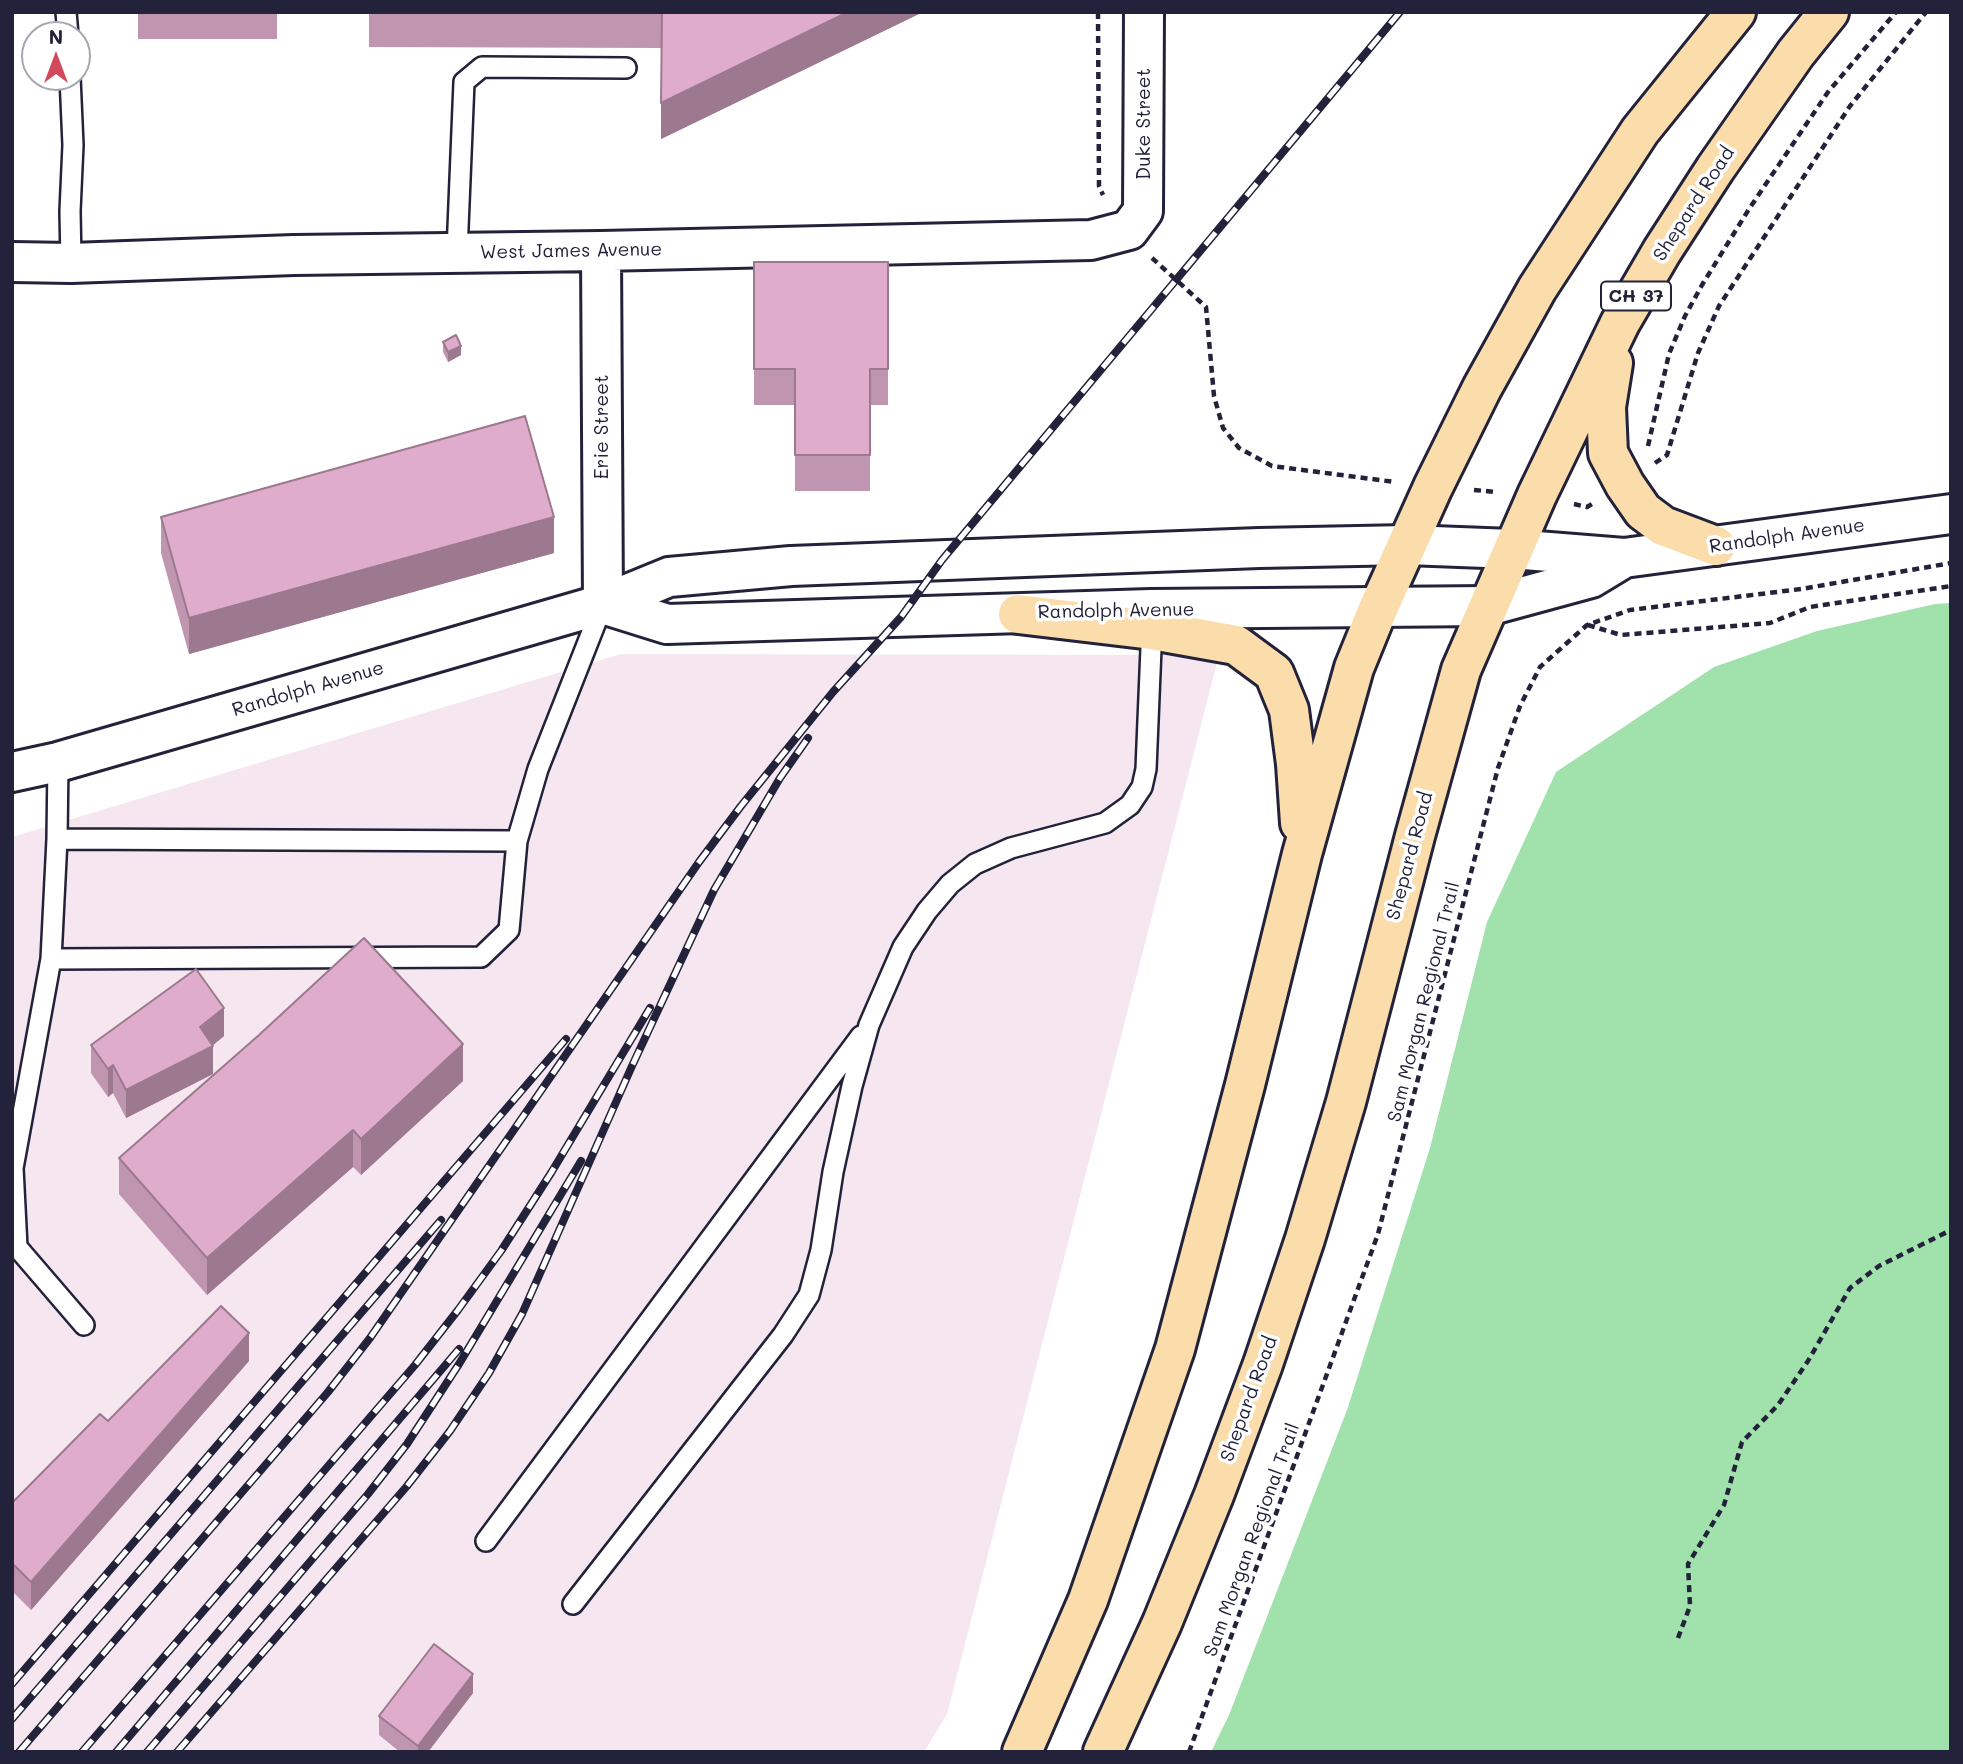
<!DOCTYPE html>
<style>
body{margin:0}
#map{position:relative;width:1963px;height:1764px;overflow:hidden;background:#fff;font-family:Mali,sans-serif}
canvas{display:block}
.frame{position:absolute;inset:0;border:14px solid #22223b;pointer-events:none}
.north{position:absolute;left:21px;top:21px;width:70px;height:70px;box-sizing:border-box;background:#fff;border:2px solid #a7a7b1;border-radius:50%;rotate:0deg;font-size:19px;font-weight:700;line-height:28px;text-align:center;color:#22223b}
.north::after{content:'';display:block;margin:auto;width:24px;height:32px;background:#d1495b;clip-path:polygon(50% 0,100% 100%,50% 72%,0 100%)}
</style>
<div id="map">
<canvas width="1963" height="1764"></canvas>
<div class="frame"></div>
<div class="north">N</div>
</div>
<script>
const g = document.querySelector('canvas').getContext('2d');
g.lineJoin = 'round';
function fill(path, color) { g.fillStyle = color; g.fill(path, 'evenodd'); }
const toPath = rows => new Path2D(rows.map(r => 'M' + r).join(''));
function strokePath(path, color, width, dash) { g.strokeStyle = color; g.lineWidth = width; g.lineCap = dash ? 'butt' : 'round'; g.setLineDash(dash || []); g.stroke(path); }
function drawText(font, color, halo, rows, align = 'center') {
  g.font = font + ' Mali,sans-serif'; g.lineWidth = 7; g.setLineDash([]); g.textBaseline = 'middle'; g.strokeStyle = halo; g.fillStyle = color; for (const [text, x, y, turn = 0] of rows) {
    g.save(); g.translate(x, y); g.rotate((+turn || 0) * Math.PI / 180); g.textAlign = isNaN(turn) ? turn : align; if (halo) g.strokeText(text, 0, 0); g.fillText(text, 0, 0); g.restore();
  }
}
fill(toPath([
 [621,654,1219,655,947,1714,924,1752,12,1752,12,837]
]), '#f5e6ef');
fill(toPath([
 [1951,603,1951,1752,1211,1752,1229,1715,1347,1410,1430,1148,1487,922,1556,772,1714,667,1817,631,1935,604]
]), '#a1e1ab');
const service = toPath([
 [66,12,68,35],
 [70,77,73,145,70,211,71,263],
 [457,252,464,82,482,67,626,68],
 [58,762,57,839,517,841],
 [57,839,51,959,13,1168,17,1247,84,1325],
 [51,959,481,957,509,930,517,841,538,769,603,604],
 [486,1541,861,1036],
 [573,1604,783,1335,809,1295,821,1250,833,1172,852,1086,869,1025,903,947,927,911,950,884,975,864,1011,848,1105,823,1130,805,1142,787,1146,769,1152,624]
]);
const minor = toPath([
 [601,251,603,604],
 [12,262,71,263,294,255,601,251,1091,240,1129,230,1143,211,1144,12],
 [1512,549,1624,558,1951,514],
 [1488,606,1591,578,1624,558]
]);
const tertiary = toPath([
 [603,604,667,624,1151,609,1488,606],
 [12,772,58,762,603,604,669,577,791,566,1259,548,1407,545,1512,549]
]);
const trunk = toPath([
 [1613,363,1606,407,1608,453,1625,485,1643,511,1663,526,1716,546],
 [1018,614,1152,630,1236,645,1274,673,1289,710,1296,764,1300,823],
 [1022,1752,1088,1600,1175,1349,1245,1085,1302,854,1354,668,1378,609,1433,487,1482,388,1537,289,1640,131,1736,12],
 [1103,1752,1162,1623,1214,1495,1263,1364,1305,1239,1346,1102,1415,836,1461,670,1537,495,1620,323,1662,251,1715,169,1796,53,1829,12]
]);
strokePath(service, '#22223b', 24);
strokePath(minor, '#22223b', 44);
strokePath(tertiary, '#22223b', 44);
strokePath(trunk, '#22223b', 44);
strokePath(toPath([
 [1098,12,1099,186,1103,195],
 [1152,258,1206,307,1214,396,1223,428,1239,448,1272,466,1395,482],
 [1648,446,1669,354,1685,316,1702,285,1749,209,1828,92,1896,12],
 [1655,463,1667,455,1698,353,1719,306,1850,106,1926,12],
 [1474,490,1496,492],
 [1574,504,1587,507,1592,504],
 [1588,625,1621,635,1770,623,1810,607,1951,586],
 [1678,1638,1690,1606,1688,1564,1724,1505,1742,1442,1778,1405,1808,1361,1850,1288,1879,1266,1951,1230],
 [1189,1752,1378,1234,1498,768,1520,706,1540,667,1587,625,1630,610,1801,589,1951,563]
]), '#22223b', 4.5, [7, 5]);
strokePath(service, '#fff', 19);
strokePath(minor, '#fff', 38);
strokePath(tertiary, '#fff', 38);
strokePath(trunk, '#fbdcab', 38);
const rail = toPath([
 [12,1684,566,1039],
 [12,1719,441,1220],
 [19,1752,328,1392,370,1338,699,862,741,806,833,692,901,617,942,560,1400,12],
 [82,1752,415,1365,458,1310,501,1251,551,1173,650,1008],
 [116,1752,459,1349],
 [147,1752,368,1494,407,1444,459,1364,581,1161],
 [177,1752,407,1486,450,1431,489,1373,522,1314,632,1066,714,890,780,778,808,738]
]);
strokePath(rail, '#22223b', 8);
strokePath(rail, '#fff', 5, [16]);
fill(toPath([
 [138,12,277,12,277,39,138,39],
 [369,12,923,12,661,139,661,48,369,47],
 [754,262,888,262,888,405,870,405,870,491,795,491,795,405,754,405],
 [443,342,461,355,448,362,443,352],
 [161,517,554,553,189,654,161,553],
 [224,1036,212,1045,213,1074,126,1118,113,1093,108,1097,91,1073,91,1045],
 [463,1081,361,1175,353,1167,207,1295,119,1194,119,1158],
 [249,1361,31,1610,12,1591,12,1503],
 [473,1693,428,1752,400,1752,379,1735,379,1716]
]), '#c095af');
fill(toPath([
 [848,12,923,12,661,139,661,103],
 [461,346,461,355,448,362,448,352],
 [554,517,554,553,189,654,189,618],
 [224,1008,224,1036,211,1047,213,1046,213,1074,126,1118,126,1090],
 [463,1044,463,1081,361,1175,361,1139],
 [113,1065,113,1093,108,1097,108,1069],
 [353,1130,353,1167,207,1295,207,1258],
 [249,1333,249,1361,31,1610,31,1582],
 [473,1674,473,1693,428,1752,418,1752,418,1746]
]), '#9c798e');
const building = toPath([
 [662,12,848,12,661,103,662,12],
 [754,262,888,262,888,369,870,369,870,455,795,455,795,369,754,369,754,262],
 [456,335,461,346,448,352,443,342,456,335],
 [525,416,554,517,189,618,161,517,525,416],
 [364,938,463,1044,361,1139,353,1130,207,1258,119,1158,259,1035,364,938],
 [196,969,224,1008,200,1027,213,1046,126,1090,113,1065,108,1069,91,1045,196,969],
 [221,1306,249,1333,31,1582,12,1563,12,1503,100,1414,108,1421,221,1306],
 [434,1644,473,1674,418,1746,379,1716,434,1644]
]);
fill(building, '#dfadcb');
strokePath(building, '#9c798e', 2);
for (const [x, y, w] of [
 [1636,296,70]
]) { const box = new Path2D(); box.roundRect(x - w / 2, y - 14.5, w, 29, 5); g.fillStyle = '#fff'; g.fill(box); strokePath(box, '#22223b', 2); }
drawText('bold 18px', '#22223b', null, [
 ["CH 37",1636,296]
]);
drawText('19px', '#22223b', '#fff', [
 ["Duke Street",1144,124,-90],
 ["Shepard Road",1694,204,-57],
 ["West James Avenue",571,251,-1],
 ["Erie Street",602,427,-90],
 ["Randolph Avenue",1787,536,-8],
 ["Randolph Avenue",1116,611,-1],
 ["Randolph Avenue",308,689,-16],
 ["Shepard Road",1410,856,-75],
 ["Sam Morgan Regional Trail",1424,1002,-76],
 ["Shepard Road",1249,1399,-70],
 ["Sam Morgan Regional Trail",1252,1540,-70]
]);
</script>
